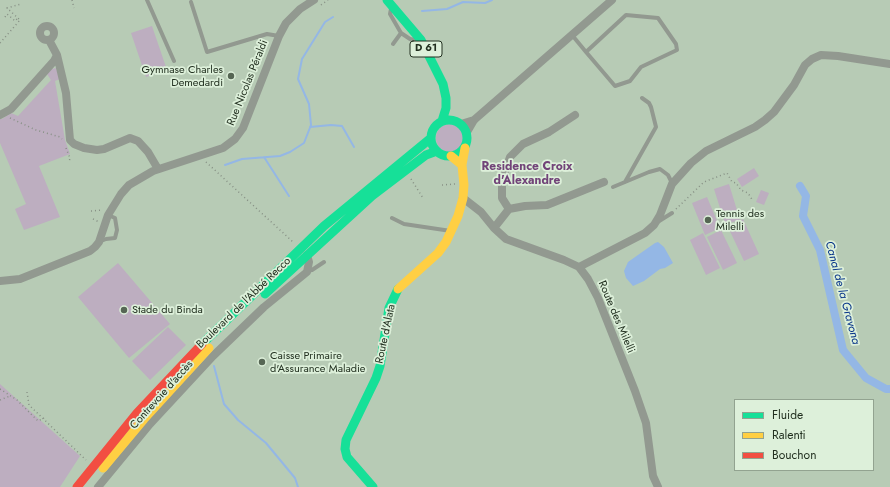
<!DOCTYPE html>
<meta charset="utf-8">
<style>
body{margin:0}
#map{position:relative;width:890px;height:487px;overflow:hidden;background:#b7cbb5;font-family:Jost,sans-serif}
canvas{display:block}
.legend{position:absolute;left:734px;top:399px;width:140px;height:72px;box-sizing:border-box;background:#ddf0da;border:1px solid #92a390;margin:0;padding:5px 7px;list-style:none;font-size:12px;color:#223020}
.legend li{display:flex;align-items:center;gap:8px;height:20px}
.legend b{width:20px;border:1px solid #92a390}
</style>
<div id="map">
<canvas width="890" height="487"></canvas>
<ul class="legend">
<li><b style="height:5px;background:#16e098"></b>Fluide</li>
<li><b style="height:5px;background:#ffcf43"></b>Ralenti</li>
<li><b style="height:5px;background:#f24e42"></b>Bouchon</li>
</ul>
</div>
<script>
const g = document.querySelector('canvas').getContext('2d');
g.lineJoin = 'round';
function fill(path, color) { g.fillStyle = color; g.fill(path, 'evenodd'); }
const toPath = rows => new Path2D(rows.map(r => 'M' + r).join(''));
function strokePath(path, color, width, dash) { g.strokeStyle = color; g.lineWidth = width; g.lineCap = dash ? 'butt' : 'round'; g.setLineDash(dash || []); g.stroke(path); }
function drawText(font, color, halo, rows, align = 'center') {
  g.font = font + ' Jost,sans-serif'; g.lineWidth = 3.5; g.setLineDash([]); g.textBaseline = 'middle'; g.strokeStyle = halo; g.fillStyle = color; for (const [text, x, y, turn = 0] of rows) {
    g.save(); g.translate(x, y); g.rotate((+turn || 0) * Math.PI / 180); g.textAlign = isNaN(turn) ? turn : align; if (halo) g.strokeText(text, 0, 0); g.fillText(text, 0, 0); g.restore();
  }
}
fill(toPath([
 [152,26,167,70,146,77,131,33],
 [56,68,60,79,55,81,65,140,70,154,39,166,60,217,24,230,15,209,26,204,0,143,0,119,2,119,11,113,18,116,51,80,47,74,52,69],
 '436 138a14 14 0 1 1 28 0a14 14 0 1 1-28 0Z',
 [754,168,759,176,742,187,737,179],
 [729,184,740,220,725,224,714,189],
 [761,190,769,193,764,205,756,202],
 [707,197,720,228,705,235,692,203],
 [743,219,759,254,744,261,728,227],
 [721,230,737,263,723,270,707,237],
 [703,233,720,268,706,275,690,240],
 [118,263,170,324,129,358,78,297],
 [168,327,186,345,150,380,132,361],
 [0,384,80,456,60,487,0,487]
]), '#bdaec0');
fill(toPath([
 [658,242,664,247,673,263,665,268,660,269,644,281,633,286,626,278,624,271,628,262,655,243]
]), '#94b7e5');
strokePath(toPath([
 [422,11,447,9,463,2,485,3,492,0],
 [310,127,331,125,342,126,354,147],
 [264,157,289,196],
 [225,165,242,159,280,156,290,152,304,143,311,125,309,104,298,79,302,59,325,22,333,17],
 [214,366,224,404,238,420,266,443,295,478,298,487]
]), '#94b7e5', 2);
strokePath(toPath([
 [800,186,806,196,803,216,820,250,843,350,866,378,886,389,890,389]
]), '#94b7e5', 8);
strokePath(toPath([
 [72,0,74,8],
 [321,5,328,0],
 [5,17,7,14,15,21,18,18],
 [0,43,20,20,7,8,21,4],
 [10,118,36,130,60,137,62,139],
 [66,148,70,158,69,163],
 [206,162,293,242],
 [411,179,423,198],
 [442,185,455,184],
 [676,209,704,182,727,173,732,182,736,183,741,190,748,193,753,201],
 [91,211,102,210],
 [93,219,99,222],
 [0,389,17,400,38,421,44,418],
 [27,392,29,405,86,460],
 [0,400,10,396]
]), '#879085', 1.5, [1, 3]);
strokePath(toPath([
 [147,0,174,61],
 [191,2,207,52,267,34,279,36],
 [391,9,390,14,401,33,410,39,417,40],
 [572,35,586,52,615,86,630,81,641,67,677,50,676,44,658,18,626,15,586,52],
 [393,44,401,33],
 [625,182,656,127,651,107,649,103,642,98],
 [613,187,649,172,660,169,668,175,672,183],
 [392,218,404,224,451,231],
 [656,223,672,213],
 [101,241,106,239,115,238,117,230,115,218,108,215],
 [307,271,312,270,324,262]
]), '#929990', 4);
strokePath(toPath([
 '40 33a7 7 0 1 1 14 0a7 7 0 1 1-14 0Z',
 [57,55,66,93,70,140,74,144,84,148,97,150,104,149,130,138,138,141,148,152,158,169],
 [0,115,11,109,54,61,57,55,49,40],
 [461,124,474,120],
 [467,132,474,120,612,0],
 [463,198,481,212,494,228,506,239,564,260,579,267,588,279,598,298,635,391,646,423,653,476,658,487],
 [509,209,502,198,502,180,510,157,523,144,549,132,575,115],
 [494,228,509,209,525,206,547,205,604,182],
 [579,267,645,233,654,225,660,215,672,184,691,163,706,151,755,127,765,120,774,112,794,85,805,65,812,59,821,55,838,56,890,64],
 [0,281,20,279,90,251,95,247,99,242,108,215,121,194,129,185,153,171,223,148,235,139,243,128,279,36,286,23,300,9,314,0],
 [98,487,150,424,213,356,264,307,307,272,309,262,307,255]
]), '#929990', 8);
strokePath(toPath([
 [387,0,421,40,443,84,446,98,446,108,442,121],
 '431 138a18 18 0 1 1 36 0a18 18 0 1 1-36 0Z',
 [265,294,372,196,426,155,437,151],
 [202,344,324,226,431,138],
 [373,487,347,457,345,449,346,440,376,378,380,366,389,308,398,289]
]), '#16e098', 9);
strokePath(toPath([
 [451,156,462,165],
 [398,289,438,253,446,242,458,216,463,198,464,185,462,165,465,148],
 [103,468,144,419,209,348]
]), '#ffcf43', 9);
strokePath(toPath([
 [77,487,137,413,202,344]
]), '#f24e42', 9);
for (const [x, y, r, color] of [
 [231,76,4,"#566654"],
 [708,220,4,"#566654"],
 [124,310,4,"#566654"],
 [262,362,4,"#566654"]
]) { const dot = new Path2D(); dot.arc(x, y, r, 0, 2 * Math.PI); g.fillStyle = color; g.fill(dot); strokePath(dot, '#ddf0da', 1.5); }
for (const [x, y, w] of [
 [426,49,32]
]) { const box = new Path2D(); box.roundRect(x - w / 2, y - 8, w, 16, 3); g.fillStyle = '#ddf0da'; g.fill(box); strokePath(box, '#223020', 1); }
drawText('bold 10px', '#223020', null, [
 ["D 61",426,49]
]);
drawText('11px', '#223020', '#ddf0da', [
 ["Gymnase Charles",223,70,"right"],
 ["Demedardi",223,83,"right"],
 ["Tennis des",716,214],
 ["Milelli",716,227],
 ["Stade du Binda",132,310],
 ["Caisse Primaire",270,356],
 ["d'Assurance Maladie",270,369]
], 'left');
drawText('11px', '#223020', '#ddf0da', [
 ["Rue Nicolas Péraldi",248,83,-68],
 ["Boulevard de l'Abbé Recco",244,303,-44],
 ["Route des Milelli",616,317,67],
 ["Route d'Alata",386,334,-78],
 ["Contrevoie d'accès",162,395,-48]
]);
drawText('bold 12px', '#714378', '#ddf0da', [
 ["Residence Croix",527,167],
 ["d'Alexandre",527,181]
]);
drawText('italic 12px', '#073488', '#ddf0da', [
 ["Canal de la Gravona",842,293,75]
]);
</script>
